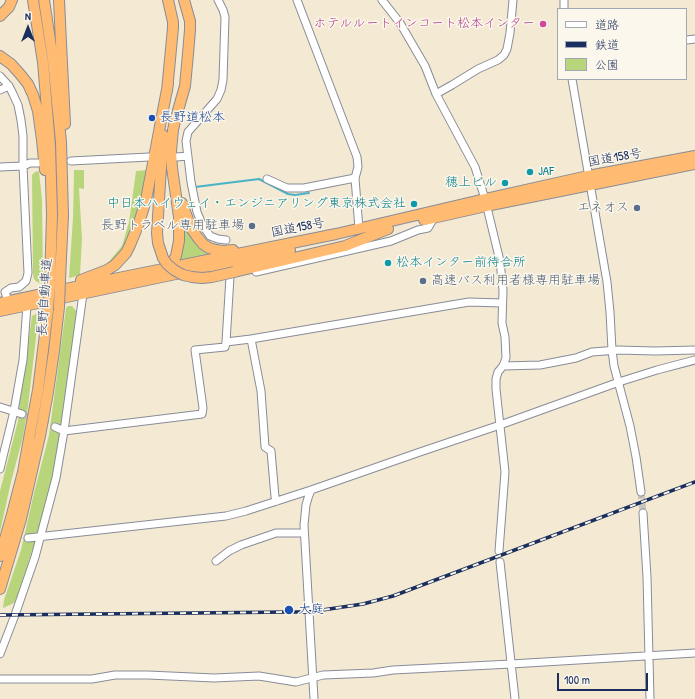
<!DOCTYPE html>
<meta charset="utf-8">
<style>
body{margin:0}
#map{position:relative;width:695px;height:699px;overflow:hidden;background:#f4ead3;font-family:"Patrick Hand","Klee One",sans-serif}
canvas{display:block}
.legend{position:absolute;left:557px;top:8px;width:130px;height:72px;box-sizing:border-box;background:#fbf7ec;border:1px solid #a1a7b3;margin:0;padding:5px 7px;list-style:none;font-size:12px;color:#1b2f5e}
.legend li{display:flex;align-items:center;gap:8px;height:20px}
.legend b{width:20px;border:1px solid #a1a7b3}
.north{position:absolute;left:8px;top:8px;width:40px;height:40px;-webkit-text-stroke:3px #fbf7ec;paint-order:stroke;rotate:0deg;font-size:11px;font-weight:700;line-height:16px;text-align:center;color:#1b2f5e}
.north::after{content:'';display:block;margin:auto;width:14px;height:18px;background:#1b2f5e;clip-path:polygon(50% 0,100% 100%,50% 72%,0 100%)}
.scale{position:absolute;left:557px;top:673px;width:91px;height:18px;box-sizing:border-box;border:2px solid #1b2f5e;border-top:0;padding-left:5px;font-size:12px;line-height:14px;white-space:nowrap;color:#1b2f5e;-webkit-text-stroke:3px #fbf7ec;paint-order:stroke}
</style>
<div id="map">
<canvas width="695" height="699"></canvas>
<ul class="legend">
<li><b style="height:5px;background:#fff"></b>道路</li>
<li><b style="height:5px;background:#1b2f5e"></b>鉄道</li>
<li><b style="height:11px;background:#b9d57c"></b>公園</li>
</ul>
<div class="north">N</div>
<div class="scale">100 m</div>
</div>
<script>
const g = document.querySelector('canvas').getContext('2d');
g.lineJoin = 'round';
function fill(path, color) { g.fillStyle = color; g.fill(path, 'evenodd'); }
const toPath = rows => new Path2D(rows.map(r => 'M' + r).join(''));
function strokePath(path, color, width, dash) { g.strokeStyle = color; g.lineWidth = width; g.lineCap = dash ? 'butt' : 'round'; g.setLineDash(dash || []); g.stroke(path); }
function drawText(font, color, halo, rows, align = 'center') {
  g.font = font + ' "Patrick Hand","Klee One",sans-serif'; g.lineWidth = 3; g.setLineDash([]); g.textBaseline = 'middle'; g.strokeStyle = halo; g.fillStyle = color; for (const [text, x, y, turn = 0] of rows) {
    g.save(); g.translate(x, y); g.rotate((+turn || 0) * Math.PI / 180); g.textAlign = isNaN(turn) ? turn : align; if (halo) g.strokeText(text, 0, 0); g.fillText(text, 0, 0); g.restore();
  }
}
fill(toPath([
 [74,170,84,170,84,189,79,188,82,239,80,275,69,278,73,218],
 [148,170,146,186,134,227,117,260,99,270,98,268,106,265,122,246,129,222,133,193,136,171],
 [39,171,42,200,43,277,42,284,37,282,34,279,33,274,32,175,35,172],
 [187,225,211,252,212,254,176,263,182,226],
 [68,306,72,306,77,312,60,434,47,504,18,595,14,603,3,608,4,600,21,550,34,493,49,435,66,308],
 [39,312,28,406,23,437,11,482,0,532,0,491,18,421,20,399,32,316]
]), '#b9d57c');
strokePath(toPath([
 [195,187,259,179,288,194,295,195,309,193]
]), '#48b3c6', 2);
strokePath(toPath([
 [22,414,55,427],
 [641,492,643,513]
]), '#c9c5bc', 7, [7, 3.5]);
const minor = toPath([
 [218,0,223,10,225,17,223,80,221,90,217,99,188,132,186,141,191,182,197,212,202,224,210,236,218,239,226,240],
 [297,0,357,157,358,167,355,178,359,229],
 [382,0,400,23,425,66,436,94,475,167,485,199,500,261,503,290,502,323,505,337,506,358,503,366,498,372,496,379,496,389,505,472,499,551],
 [564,0,564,9],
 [687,40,695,39],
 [0,76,9,86,13,94,18,105,21,120,23,136,23,166,28,273,26,281,19,287,11,288,5,292,8,301],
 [572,79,607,282,610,312,612,350,614,366,630,426,636,457,641,492],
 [0,90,9,86],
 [436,94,452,85,478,69,498,60,504,55,507,49,510,33,513,0],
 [176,157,188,156],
 [71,161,149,157],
 [0,167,23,166,30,163,38,163],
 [267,179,287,188,304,188,355,178],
 [256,272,391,241,418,230,428,228,434,218],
 [226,342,230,277],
 [503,366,540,365,576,358,592,352,618,350,655,351,695,350],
 [0,407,22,414],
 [55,427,64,431,202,414,203,408,195,350,225,347,226,342,251,339],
 [0,469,14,411,23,360,27,305],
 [311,490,308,498,306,505,304,525,314,699],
 [277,501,275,497,271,451,265,447,261,391,251,339,469,302,502,303],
 [643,513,647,577,650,699],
 [28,538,226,516,246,511,311,490,420,452,500,425,619,382,657,370,695,360],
 [216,561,229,551,241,545,276,533,304,533],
 [500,562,515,699],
 [0,654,15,615,35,557,56,478,64,431,83,294],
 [0,679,92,679,115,675,148,675,214,678,259,676,296,682,323,675,373,673,393,670,511,664,695,653]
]);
const highway = toPath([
 [33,0,43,62,50,146,52,215,50,282],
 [44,0,53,60,61,142,63,215,60,280],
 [59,0,61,43,65,124],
 [0,16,9,7,12,0],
 [0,56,11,64,20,74,28,84,33,95,38,111,42,140,45,170],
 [167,91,173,28,173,22,168,0],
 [182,203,191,228,198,238,203,244,209,248,216,250,223,251,233,250],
 [424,220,486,206,695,164],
 [157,233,163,135],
 [168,270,176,256,179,241,179,217,172,168,171,151,173,130,175,121,185,86,188,54,190,30,190,21,184,0],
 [234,272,345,246,388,229],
 [81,280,107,270,115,265,126,253,130,245,139,223,146,200,168,84],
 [0,303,84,285,336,234,485,199,588,176,695,156],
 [0,311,290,250],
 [0,556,11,518,23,472,30,433,38,390,48,310],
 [0,589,21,519,40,436,48,392,54,351,59,307]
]);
strokePath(minor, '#888c98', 9);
strokePath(highway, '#888c98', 12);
strokePath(minor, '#fff', 7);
strokePath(highway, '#ffbb71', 10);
const rail = toPath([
 [0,615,290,612,309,612,363,604,393,596,695,482]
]);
strokePath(rail, '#1b2f5e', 3.5);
strokePath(rail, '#fbf7ec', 2, [6]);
const highwayBridge = toPath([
 [157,233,158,243,163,258,167,264,174,270,183,275,192,277,202,278,212,277,234,272],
 [59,307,60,280],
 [48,310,50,282]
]);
strokePath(highwayBridge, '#888c98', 12, []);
strokePath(highwayBridge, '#ffbb71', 10);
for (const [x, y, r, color] of [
 [543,24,4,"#d1479c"],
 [152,118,4,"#1a4fb4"],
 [530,172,4,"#0f9aa8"],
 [505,183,4,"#0f9aa8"],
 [414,204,4,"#0f9aa8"],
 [637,208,4,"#5c6f8a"],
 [252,226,4,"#5c6f8a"],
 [388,263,4,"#0f9aa8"],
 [423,281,4,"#5c6f8a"],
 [289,610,5,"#1a4fb4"]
]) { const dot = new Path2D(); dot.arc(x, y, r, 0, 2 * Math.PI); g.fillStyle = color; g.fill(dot); strokePath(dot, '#fbf7ec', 1.5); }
drawText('13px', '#b23c85', '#fbf7ec', [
 ["ホテルルートインコート松本インター",535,24]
], 'right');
drawText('13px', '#164399', '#fbf7ec', [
 ["長野道松本",160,118],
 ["大庭",298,610]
], 'left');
drawText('13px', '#1b2f5e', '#fbf7ec', [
 ["国道158号",615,158,-10],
 ["国道158号",298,228,-11],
 ["長野自動車道",45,297,-86]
]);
drawText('13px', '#0d838f', '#fbf7ec', [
 ["JAF",538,172],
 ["穂上ビル",497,183,"right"],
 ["中日本ハイウェイ・エンジニアリング東京株式会社",406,204,"right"],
 ["松本インター前待合所",396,263]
], 'left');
drawText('13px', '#4e5e75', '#fbf7ec', [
 ["エネオス",629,208],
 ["長野トラベル専用駐車場",244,226],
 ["高速バス利用者様専用駐車場",431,281,"left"]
], 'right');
</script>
